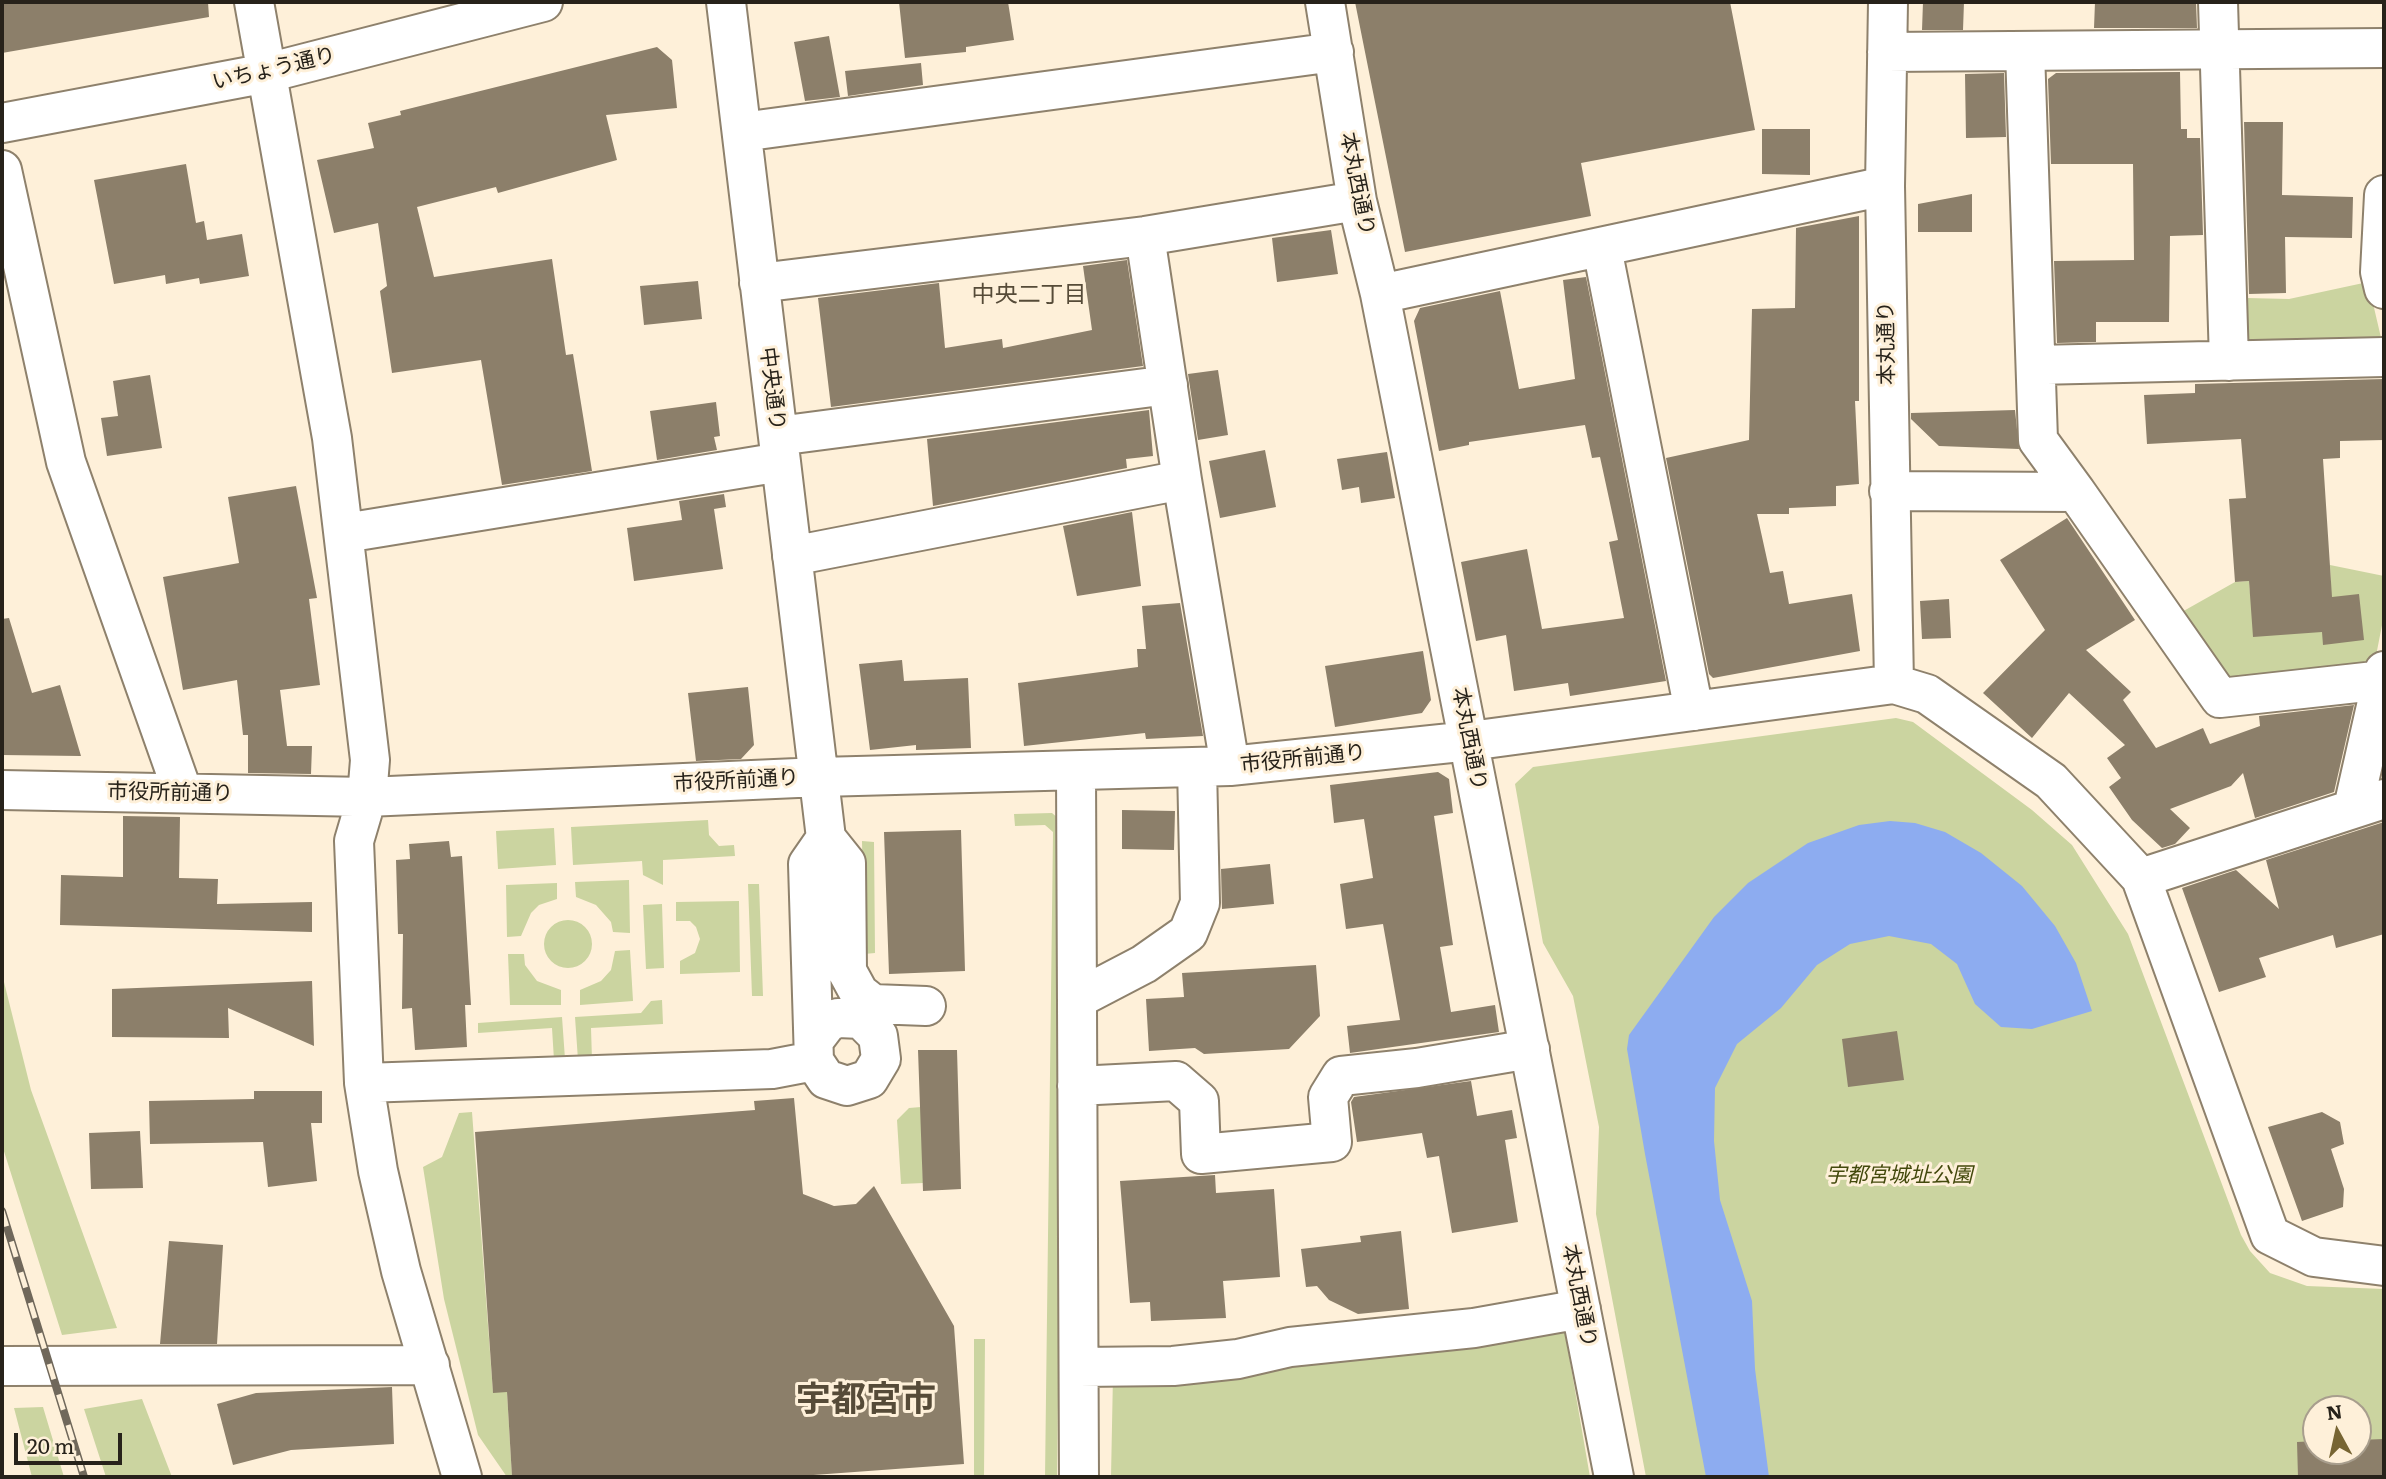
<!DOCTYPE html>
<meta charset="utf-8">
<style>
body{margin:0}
#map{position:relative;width:2386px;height:1479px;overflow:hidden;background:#fef0d9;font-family:Literata,serif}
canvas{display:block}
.frame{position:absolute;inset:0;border:4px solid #27221a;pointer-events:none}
.north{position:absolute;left:2302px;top:1395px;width:70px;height:70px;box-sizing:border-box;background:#fef0d9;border:2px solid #a89e8d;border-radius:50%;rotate:352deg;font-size:19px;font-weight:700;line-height:28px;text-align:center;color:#27221a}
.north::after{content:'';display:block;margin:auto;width:24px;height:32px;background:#776533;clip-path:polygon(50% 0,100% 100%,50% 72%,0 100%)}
.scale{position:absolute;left:14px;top:1433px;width:108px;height:32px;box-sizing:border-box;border:4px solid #27221a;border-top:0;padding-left:9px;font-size:21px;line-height:24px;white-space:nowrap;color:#27221a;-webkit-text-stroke:5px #fef0d9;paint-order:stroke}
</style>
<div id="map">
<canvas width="2386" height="1479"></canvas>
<div class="frame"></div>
<div class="north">N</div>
<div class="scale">20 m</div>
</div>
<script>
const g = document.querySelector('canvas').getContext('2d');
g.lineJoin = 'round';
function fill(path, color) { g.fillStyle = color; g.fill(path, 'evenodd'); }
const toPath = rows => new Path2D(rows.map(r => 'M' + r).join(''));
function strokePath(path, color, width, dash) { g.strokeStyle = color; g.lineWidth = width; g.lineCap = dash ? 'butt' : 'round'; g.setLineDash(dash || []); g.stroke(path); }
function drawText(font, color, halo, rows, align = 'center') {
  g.font = font + ' Literata,"Noto Sans JP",serif'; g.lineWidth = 6; g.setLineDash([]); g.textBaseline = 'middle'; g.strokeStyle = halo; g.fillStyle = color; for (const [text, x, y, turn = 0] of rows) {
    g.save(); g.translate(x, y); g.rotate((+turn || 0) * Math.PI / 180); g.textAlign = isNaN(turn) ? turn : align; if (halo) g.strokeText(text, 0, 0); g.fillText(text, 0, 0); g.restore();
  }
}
fill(toPath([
 [2368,282,2382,342,2252,350,2245,335,2244,305,2247,298,2289,299],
 [2330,565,2384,576,2384,615,2374,666,2227,679,2180,613,2235,582,2249,581,2250,593,2331,587],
 [1896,718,1913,722,2032,810,2072,845,2128,934,2241,1235,2250,1251,2270,1273,2307,1286,2384,1289,2384,1477,1646,1477,1596,1214,1599,1127,1573,996,1543,943,1515,784,1533,767],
 [2316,1409,2358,1409,2358,1451,2316,1451],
 [1052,813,1065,824,1057,1477,1045,1477,1053,832,1045,825,1015,826,1014,814],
 [708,820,709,835,719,846,734,845,735,856,663,860,663,885,643,875,642,861,573,865,571,827],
 [554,828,556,865,498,869,496,831],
 [862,841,874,842,875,953,864,954],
 [629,880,630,933,613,932,611,922,596,905,576,897,575,882],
 [557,883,557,899,539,905,531,913,521,936,507,937,506,885],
 [748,884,759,884,763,996,752,996],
 [739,901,740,972,680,974,680,961,695,953,700,939,696,927,690,921,676,921,676,902],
 [662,904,664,968,646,969,643,905],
 '544 944a24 24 0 1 1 48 0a24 24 0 1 1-48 0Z',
 [630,950,633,1001,580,1005,580,990,601,981,611,970,615,951],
 [508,954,524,954,525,965,537,981,561,990,561,1005,510,1005],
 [2,974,31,1090,117,1328,62,1335,2,1145],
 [662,1000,663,1024,591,1028,592,1060,578,1060,575,1017,641,1013,651,1001],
 [562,1017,565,1059,554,1060,552,1028,478,1033,478,1023],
 [921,1107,923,1183,901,1184,897,1120,909,1108],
 [472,1112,493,1392,507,1392,512,1477,507,1477,478,1435,444,1299,423,1167,442,1157,459,1113],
 [1563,1321,1590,1477,1111,1477,1113,1375],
 [974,1339,985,1339,984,1477,974,1477],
 [142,1399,172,1477,106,1477,84,1409],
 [43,1407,64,1477,32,1477,14,1408]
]), '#cbd4a0');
fill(toPath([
 [1890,821,1915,823,1945,832,1981,853,2022,886,2055,926,2076,963,2092,1011,2032,1029,2001,1027,1975,1004,1957,964,1931,944,1889,936,1850,944,1817,965,1781,1008,1737,1044,1715,1088,1714,1141,1720,1200,1752,1301,1755,1369,1769,1477,1706,1477,1645,1154,1627,1049,1629,1035,1714,917,1748,883,1808,843,1859,825]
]), '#8dacf0');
fill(toPath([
 [2,2,208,2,209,17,2,53],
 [899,2,1008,2,1014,40,966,47,966,52,905,58],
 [1355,2,1730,2,1755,130,1581,163,1591,216,1405,252],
 [1923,2,1964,2,1963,30,1922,30],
 [2095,2,2196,2,2197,28,2094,28],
 [829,36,840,97,805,101,794,42],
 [657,47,672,60,677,108,606,115,617,160,498,193,496,187,417,207,434,277,552,259,566,355,573,354,592,471,502,485,481,360,392,373,380,291,387,286,378,223,334,233,317,160,374,148,368,123,401,115,400,111],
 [921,63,923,85,848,96,845,71],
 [2180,72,2181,129,2187,129,2187,138,2200,138,2203,235,2170,236,2169,322,2096,322,2096,342,2057,343,2054,261,2134,260,2133,164,2051,164,2048,79,2056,73],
 [2004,73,2006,137,1966,138,1965,74],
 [2244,122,2283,122,2282,195,2353,197,2352,238,2285,237,2286,293,2249,294],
 [1762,129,1810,129,1810,175,1762,174],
 [186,164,196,223,204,221,207,240,242,234,249,276,200,284,199,278,166,284,165,275,114,284,94,180],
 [1972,194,1972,232,1918,232,1918,204],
 [1859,216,1859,401,1855,401,1859,484,1836,486,1836,506,1789,508,1789,514,1757,514,1770,573,1783,571,1789,604,1852,594,1860,651,1713,678,1709,674,1666,458,1749,440,1752,309,1795,308,1796,228],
 [1331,230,1338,274,1277,282,1272,238],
 [1127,260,1143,366,831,407,818,298,939,283,945,348,1002,339,1003,348,1092,330,1083,266],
 [1586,277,1666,681,1570,696,1568,683,1514,691,1506,635,1476,641,1461,562,1527,549,1542,629,1624,618,1609,542,1618,540,1600,457,1592,458,1585,425,1469,442,1469,445,1439,451,1414,321,1420,308,1500,291,1519,389,1575,379,1563,280],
 [698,281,702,319,644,325,640,286],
 [1218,370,1228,435,1198,440,1188,374],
 [150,375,162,448,107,456,101,418,118,416,113,381],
 [2384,379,2384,440,2340,441,2340,458,2323,459,2332,597,2359,594,2364,640,2323,645,2322,632,2253,637,2249,581,2235,582,2229,499,2246,498,2241,439,2147,444,2144,395,2195,393,2195,384],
 [716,402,720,436,714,437,717,450,657,460,650,411],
 [1149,410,1153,456,1126,459,1127,468,933,506,927,439],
 [2015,410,2019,449,1939,446,1911,419,1911,413],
 [1265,450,1276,507,1220,518,1209,461],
 [1387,452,1395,498,1361,503,1359,487,1342,490,1337,459],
 [296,486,317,598,309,599,320,685,280,690,287,746,312,746,311,774,248,773,248,735,243,735,237,680,183,690,163,577,239,563,228,497],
 [724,494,726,507,714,509,723,569,634,581,627,528,682,520,679,501],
 [1132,512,1141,586,1077,596,1063,526],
 [2067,518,2135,620,2086,650,2131,692,2123,700,2156,748,2203,728,2210,744,2260,726,2259,716,2354,705,2334,792,2255,818,2243,773,2231,786,2170,809,2190,828,2175,844,2162,848,2132,820,2109,787,2121,778,2107,758,2125,745,2069,693,2032,738,1983,693,2045,630,2000,560],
 [1949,599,1951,638,1922,639,1920,601],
 [1180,603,1203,736,1146,739,1145,733,1024,746,1018,683,1138,667,1137,649,1146,649,1142,606],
 [9,618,32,693,60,685,81,756,2,755,2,619],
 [1423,651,1431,700,1422,713,1335,727,1325,666],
 [902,660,904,681,968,678,971,748,916,750,916,745,870,750,859,664],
 [748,687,754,745,741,759,696,761,688,693],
 [1438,772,1449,779,1453,813,1434,816,1453,945,1440,947,1451,1012,1495,1005,1499,1032,1350,1053,1347,1026,1400,1020,1383,924,1346,929,1340,884,1373,878,1364,819,1334,823,1330,785],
 [1122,810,1175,811,1174,850,1122,849],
 [123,816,180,817,179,878,218,879,217,904,312,902,312,932,60,925,61,875,123,877],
 [2384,822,2384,934,2336,948,2333,935,2259,958,2266,977,2219,992,2182,888,2236,870,2279,909,2266,860],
 [961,830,965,971,889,974,884,832],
 [449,841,451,857,462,856,471,1005,465,1005,467,1047,415,1050,412,1008,402,1009,403,934,398,934,396,860,410,859,409,844],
 [1270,864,1274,904,1222,909,1221,869],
 [1316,965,1320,1016,1289,1049,1204,1054,1195,1048,1149,1051,1146,999,1184,997,1182,973],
 [312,981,314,1046,228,1008,229,1038,112,1037,112,989],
 [1897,1031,1904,1080,1848,1087,1842,1039],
 [918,1050,957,1050,961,1189,923,1191],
 [1471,1081,1477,1116,1512,1110,1517,1138,1505,1140,1518,1222,1452,1233,1439,1156,1427,1158,1422,1133,1357,1142,1351,1102,1354,1097],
 [254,1091,322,1091,322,1123,311,1123,317,1181,268,1187,263,1142,150,1144,149,1101,254,1099],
 [794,1098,803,1194,834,1206,856,1204,874,1186,954,1326,964,1464,786,1477,512,1477,507,1392,493,1393,475,1132,755,1110,754,1101],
 [2322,1112,2340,1122,2344,1144,2331,1149,2344,1189,2343,1207,2302,1221,2268,1127],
 [140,1131,143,1188,91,1189,89,1133],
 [1215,1175,1216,1193,1274,1189,1280,1277,1223,1281,1226,1318,1151,1321,1150,1302,1130,1303,1120,1181],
 [1401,1231,1409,1309,1358,1314,1329,1300,1317,1286,1306,1287,1301,1249,1361,1242,1360,1236],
 [169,1241,223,1245,217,1344,160,1344],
 [392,1387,394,1444,291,1450,233,1465,217,1404,256,1393],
 [2384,1439,2384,1477,2298,1477,2297,1442,2316,1441,2316,1451,2358,1451,2358,1440]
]), '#8c7f6a');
const minor = toPath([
 [254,2,332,438,370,760,367,797,354,841,364,1083,378,1171,401,1271,462,1477],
 [726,2,826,838,808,864,814,1061,826,1079,847,1086,869,1079,881,1059,878,1036,861,1019,838,1018,828,1022,815,1039],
 [1325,2,1357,201,1380,294,1614,1477],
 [1888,2,1885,186,1894,684],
 [2218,2,2229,361],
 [2025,51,2038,440,2076,492],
 [1887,52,2384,48],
 [2,123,267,73,543,2],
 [742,132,1334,52],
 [2,170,66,462,183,793],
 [2384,195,2380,272,2384,289],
 [1145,236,1182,480,1230,766],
 [1602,248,1694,711],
 [759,283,1145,236,1357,201],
 [1380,294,1885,186],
 [2036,365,2384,357],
 [778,436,1168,385],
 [1889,491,2076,492,2220,698,2384,680],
 [345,533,781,462],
 [792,556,1182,480],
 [1076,771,1079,1477],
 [2,790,367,797,820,777,1230,766,1470,741,1894,684,1927,694,2051,781,2141,878,2270,1235,2314,1257,2384,1266],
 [2353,808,2384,671],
 [826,838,846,863,847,971,859,993,873,1004,926,1006],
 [2141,878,2384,799],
 [1077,999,1144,964,1188,933,1200,903,1197,767],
 [364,1083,772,1069,814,1061],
 [1077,1086,1176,1081,1199,1101,1201,1154,1332,1142,1328,1097,1341,1076,1417,1068,1530,1049],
 [2,1366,430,1365],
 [1079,1367,1173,1366,1238,1359,1290,1347,1474,1328,1581,1309]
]);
strokePath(minor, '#8e816c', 42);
strokePath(minor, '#fff', 38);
const rail = toPath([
 [2,1211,84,1477]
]);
strokePath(rail, '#70685b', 8);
strokePath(rail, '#fef0d9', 5, [16]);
drawText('21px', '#27221a', '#fef0d9', [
 ["いちょう通り",274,69,-13],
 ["本丸西通り",1357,184,79],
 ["本丸通り",1887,343,-91],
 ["中央通り",772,389,83],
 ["本丸西通り",1469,739,79],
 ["市役所前通り",1303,759,-6],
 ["市役所前通り",736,781,-3],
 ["市役所前通り",170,793,1],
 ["本丸西通り",1579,1296,79]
]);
drawText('italic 21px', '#43490c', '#fef0d9', [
 ["宇都宮城址公園",1899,1176]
]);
drawText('23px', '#564b38', '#fef0d9', [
 ["中央二丁目",1029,295]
]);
drawText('bold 35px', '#564b38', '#fef0d9', [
 ["宇都宮市",866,1401]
]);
</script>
